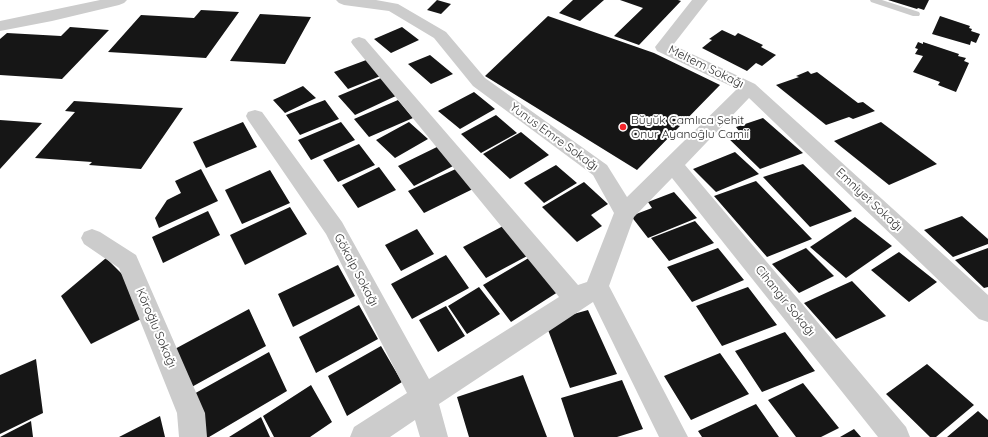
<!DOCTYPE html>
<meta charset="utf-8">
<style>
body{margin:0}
canvas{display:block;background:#fff}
</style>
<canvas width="988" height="437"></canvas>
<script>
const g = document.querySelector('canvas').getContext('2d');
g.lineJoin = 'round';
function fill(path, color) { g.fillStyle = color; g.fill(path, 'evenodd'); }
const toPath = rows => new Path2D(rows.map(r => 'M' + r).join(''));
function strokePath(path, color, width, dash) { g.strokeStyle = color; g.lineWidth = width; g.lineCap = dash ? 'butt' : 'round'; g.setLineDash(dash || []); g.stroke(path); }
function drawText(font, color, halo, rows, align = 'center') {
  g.font = font + ' Quicksand,sans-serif'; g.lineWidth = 4; g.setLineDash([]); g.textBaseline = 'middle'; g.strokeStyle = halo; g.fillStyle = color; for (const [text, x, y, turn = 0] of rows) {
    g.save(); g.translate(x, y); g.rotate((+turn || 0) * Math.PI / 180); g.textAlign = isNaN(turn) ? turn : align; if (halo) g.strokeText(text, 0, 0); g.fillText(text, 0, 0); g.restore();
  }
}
fill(toPath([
 [437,0,451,4,441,14,427,10],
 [573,0,604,0,580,21,559,13],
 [620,0,678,0,681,1,639,45,614,36,643,8],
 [888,0,929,0,924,10,918,8,917,9],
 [201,10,239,12,206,58,108,52,141,15,194,18],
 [260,14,311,17,285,64,230,61],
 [548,16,654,53,720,85,637,170,485,76],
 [940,16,970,26,969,28,972,29,971,31,980,34,976,43,971,41,970,45,932,34],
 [70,27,109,30,62,79,0,75,0,39,7,33,61,36],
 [402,27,419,40,391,53,374,39],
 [722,30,735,36,738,33,763,45,761,47,776,55,762,66,756,63,747,71,702,48,712,40,709,39],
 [918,42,923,44,923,42,959,54,958,56,966,58,964,61,969,63,956,92,938,85,940,82,913,72,923,56,915,54,918,49,915,48],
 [430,55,453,74,431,84,408,64],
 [369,59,383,75,348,89,334,72],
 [808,71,811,74,817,72,858,103,863,102,875,111,853,119,849,117,826,125,776,85,799,77,796,76],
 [381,78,398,95,355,115,338,96],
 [303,86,316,98,285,113,273,100],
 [474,92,495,109,460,129,438,111],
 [325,100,339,119,300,135,286,115],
 [398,100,413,118,369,137,354,119],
 [74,101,183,108,141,169,89,165,92,162,35,158,75,112,65,111],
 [496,115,517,133,481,153,461,134],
 [763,118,803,153,760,169,725,135,739,131,736,127],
 [0,120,42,123,0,169],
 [243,122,257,147,206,168,193,142],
 [341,122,355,140,311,160,298,140],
 [409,122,428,139,395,158,376,140],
 [881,122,937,164,889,185,834,141],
 [521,132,549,155,510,179,483,154],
 [359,144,375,165,338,182,323,160],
 [439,146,457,164,414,186,398,166],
 [735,152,759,174,716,192,693,169],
 [803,164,852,211,810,227,763,177],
 [556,165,577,183,544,203,524,183],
 [379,167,396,190,358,208,342,185],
 [460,167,477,187,424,213,408,191],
 [201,169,218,201,159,228,155,218,167,200,181,193,175,181],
 [270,170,290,203,242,224,225,190],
 [756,181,812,239,767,257,714,196],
 [584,182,608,204,591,215,602,226,577,242,542,207],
 [674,192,697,218,648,238,631,216,652,208,648,202],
 [290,207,307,234,245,265,230,235],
 [208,211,220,235,163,263,152,237],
 [962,216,988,239,988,244,953,257,924,230],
 [855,217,892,246,846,278,810,247],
 [695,221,714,243,669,261,651,238],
 [505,225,529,255,486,278,463,247],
 [417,229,434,254,401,271,385,245],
 [718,248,744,280,692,302,667,267],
 [806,248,834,276,799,293,772,264],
 [988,248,988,287,984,288,955,260],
 [899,252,937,282,909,302,871,270],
 [446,255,469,288,412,319,391,284],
 [532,256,561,290,511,322,483,285],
 [106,258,135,287,145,317,91,344,61,296],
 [338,265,355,296,293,327,278,294],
 [852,281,886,316,836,339,804,303],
 [479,287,500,314,467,334,448,306],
 [748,287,777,325,722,346,696,306],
 [359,305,378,339,316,373,299,337],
 [446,306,465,336,438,352,419,320],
 [249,309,266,346,188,389,173,350],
 [588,310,617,374,570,388,545,322],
 [785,332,815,371,762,392,735,351],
 [381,346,402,382,347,416,328,376],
 [269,352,287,391,209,437,206,437,192,395],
 [720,353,749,394,691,420,664,376],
 [36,359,43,413,0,434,0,375],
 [927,364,974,405,936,437,930,437,886,394],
 [523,375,547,437,469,437,457,397],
 [622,380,643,429,617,437,574,437,561,398],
 [803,383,839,428,821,437,796,437,768,400],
 [311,385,332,422,310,437,274,437,263,416],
 [756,404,779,437,702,437,698,431],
 [978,411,988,420,988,437,947,437],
 [160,416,165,437,119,437],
 [261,417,270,437,229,437],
 [31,421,33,437,0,437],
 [854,429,861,437,840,437]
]), '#161616');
fill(toPath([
 [870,0,882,0,919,12,920,14,919,16,913,16,871,2,870,0]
]), '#ccc');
fill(toPath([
 [100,0,127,0,124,3,119,5,52,21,0,31,0,21,100,0],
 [336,0,376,0,398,4,446,32,485,78,607,165,627,197,737,89,657,51,655,47,692,0,708,0,673,45,755,84,988,295,988,322,979,319,749,98,685,165,906,427,910,437,878,437,672,178,634,217,609,286,688,437,659,437,593,302,439,404,448,437,420,437,415,420,390,437,350,437,354,427,407,393,326,234,248,120,246,116,248,112,255,110,262,112,342,222,429,379,559,297,353,45,351,42,353,39,359,37,365,39,578,285,587,282,614,213,593,175,473,86,434,38,389,11,344,5,339,3,336,0],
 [92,229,100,232,136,255,205,413,207,437,179,437,177,413,119,268,84,244,81,238,84,232,92,229]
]), '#ccc');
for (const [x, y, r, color] of [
 [623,127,4,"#f3242b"]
]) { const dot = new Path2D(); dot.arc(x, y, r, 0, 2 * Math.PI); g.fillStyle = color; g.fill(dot); strokePath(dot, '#fff', 1.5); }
drawText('12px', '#2f2f2f', '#fff', [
 ["Meltem Sokağı",706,67,26],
 ["Yunus Emre Sokağı",554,137,36],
 ["Emniyet Sokağı",869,200,43],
 ["Gökalp Sokağı",356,270,62],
 ["Cihangir Sokağı",785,301,51],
 ["Köroğlu Sokağı",156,328,67]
]);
drawText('12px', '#2f2f2f', '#fff', [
 ["Büyük Çamlıca Şehit",631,120],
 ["Onur Ayanoğlu Camii",631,134]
], 'left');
</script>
